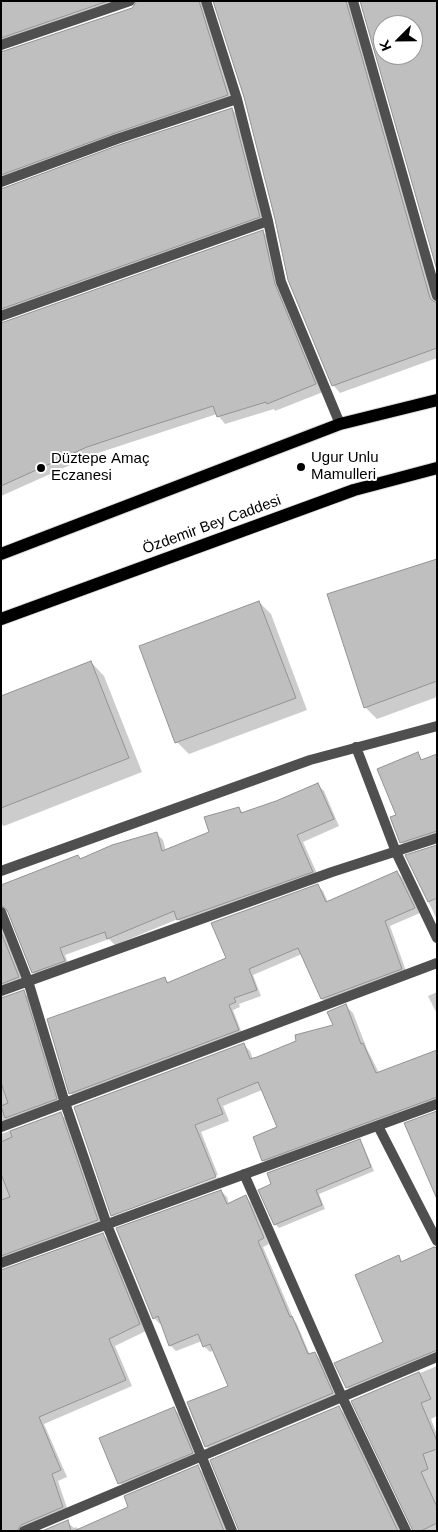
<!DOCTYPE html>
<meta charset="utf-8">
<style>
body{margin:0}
#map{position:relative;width:438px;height:1532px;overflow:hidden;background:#fff;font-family:Helvetica,sans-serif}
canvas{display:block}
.frame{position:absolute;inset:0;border:2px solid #000;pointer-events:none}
.north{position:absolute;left:373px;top:15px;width:50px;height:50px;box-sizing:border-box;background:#fff;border:1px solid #999;border-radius:50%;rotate:247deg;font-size:14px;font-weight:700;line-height:20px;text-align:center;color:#000}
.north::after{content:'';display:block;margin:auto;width:18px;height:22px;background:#000;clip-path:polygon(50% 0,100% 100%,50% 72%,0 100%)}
</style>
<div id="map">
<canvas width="438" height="1532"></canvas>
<div class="frame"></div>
<div class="north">K</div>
</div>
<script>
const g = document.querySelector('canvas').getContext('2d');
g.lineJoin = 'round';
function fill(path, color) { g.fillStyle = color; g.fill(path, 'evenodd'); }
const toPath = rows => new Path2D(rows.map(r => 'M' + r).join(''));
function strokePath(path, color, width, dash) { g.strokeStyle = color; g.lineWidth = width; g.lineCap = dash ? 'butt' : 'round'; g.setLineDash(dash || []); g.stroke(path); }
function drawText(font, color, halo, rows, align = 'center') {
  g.font = font + ' Helvetica,sans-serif'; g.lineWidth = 4; g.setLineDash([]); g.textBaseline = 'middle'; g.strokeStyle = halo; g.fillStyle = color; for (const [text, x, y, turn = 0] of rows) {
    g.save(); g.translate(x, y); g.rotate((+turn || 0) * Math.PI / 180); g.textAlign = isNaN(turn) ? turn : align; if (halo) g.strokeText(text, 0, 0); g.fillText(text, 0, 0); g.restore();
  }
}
fill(toPath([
 [1,1,437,1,437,269,362,2,358,2,354,7,353,11,437,304,437,358,340,393,333,385,276,219,245,97,215,2,211,2,235,102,123,140,3,186,2,190,232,109,239,117,267,224,3,320,2,324,263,232,270,239,323,392,275,411,274,409,225,424,217,414,95,454,1,496],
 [138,2,133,9,1,53,6,46],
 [383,25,413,25,413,55,383,55],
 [437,560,437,697,377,719,365,707],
 [259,602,271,614,307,710,189,754,177,742],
 [91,662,104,676,142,772,4,826,1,824,1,697],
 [418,754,423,761,437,756,437,837,406,847,401,842,397,816],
 [317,784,324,791,339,826,303,842,319,878,185,926,178,919,115,945,109,939,65,955,70,968,40,979,33,972,9,911,5,912,1,917,1,893,78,856,81,860,156,833,163,840,166,851,210,832,239,808,243,813,276,802],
 [437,847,437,920,407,856],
 [397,872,403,878,420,913,390,926,407,974,328,1004,322,999,302,954,253,975,261,996,239,1004,240,1007,233,1010,243,1036,76,1099,71,1093,165,979,169,983,228,959,318,886,323,891,328,902],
 [1,920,25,984,2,994,1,997],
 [23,992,30,998,62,1106,2,1130,1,1133,1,999],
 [437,992,437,1014,428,996],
 [346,1006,353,1013,367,1049,379,1073,437,1051,437,1106,270,1167,263,1160,278,1128,262,1090,223,1106,229,1121,201,1132,218,1175,114,1213,114,1216,219,1177,222,1184,119,1222,112,1215,243,1044,250,1051,253,1059,334,1026],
 [60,1113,67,1120,104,1227,2,1266,1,1269,1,1134],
 [359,1141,363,1145,374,1171,319,1194,325,1209,279,1228,275,1224],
 [221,1191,227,1197,229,1204,246,1197,251,1203,269,1244,263,1247,294,1320,297,1324,310,1355,314,1353,320,1359,338,1399,212,1452,206,1446,188,1403,229,1386,214,1350,210,1352,204,1346,202,1341,176,1351,170,1345,162,1323,160,1324,154,1318],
 [103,1235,109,1241,146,1331,115,1346,132,1386,44,1424,67,1477,58,1481,69,1514,29,1531,1,1531,1,1270],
 [437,1248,437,1359,353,1394,347,1387,384,1342,398,1257,403,1262],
 [437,1366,437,1416,431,1419,437,1435,437,1531,413,1531,353,1401],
 [338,1407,345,1414,401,1531,239,1531],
 [174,1409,179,1414,197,1458,125,1488,120,1483],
 [197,1467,204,1473,228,1531,45,1531,67,1522,74,1528,76,1527,80,1530,130,1508]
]), '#0003');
const building = toPath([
 [1,1,108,1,1,38,1,1],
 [137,1,199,1,228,95,115,133,1,175,1,52,132,8,137,1],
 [213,1,346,1,430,298,433,301,437,303,437,348,332,386,288,280,275,219,244,97,213,1],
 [360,1,437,1,437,270,360,1],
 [383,25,413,25,413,55,383,55,383,25],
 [232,108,260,217,1,309,1,189,119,145,232,108],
 [263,230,275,284,316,384,267,404,266,402,217,417,213,406,144,428,87,447,1,486,1,323,263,230],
 [437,559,437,681,364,708,327,594,437,559],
 [259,601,296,698,175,743,139,646,259,601],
 [91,661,129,758,1,808,1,696,91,661],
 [418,752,421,760,437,754,437,831,400,843,390,817,396,815,377,769,418,752],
 [318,783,334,819,297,835,313,872,177,920,174,911,107,939,105,932,60,948,65,961,32,973,7,910,1,905,1,885,78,855,80,859,112,845,157,832,162,851,209,832,204,817,239,807,241,813,276,801,318,783],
 [437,845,437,898,428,902,405,855,437,845],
 [397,871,415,908,385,921,402,969,321,999,298,948,249,969,257,990,234,998,236,1002,229,1005,239,1030,69,1094,47,1019,165,977,167,983,226,958,211,923,318,884,326,902,397,871],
 [1,932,19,977,1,984,1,932],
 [24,990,57,1099,5,1118,1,1106,8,1103,1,1083,1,998,24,990],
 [346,1004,361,1044,363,1043,376,1073,437,1050,437,1097,262,1161,253,1137,277,1127,258,1082,217,1099,223,1114,195,1125,216,1177,111,1216,74,1107,244,1043,250,1059,257,1057,296,1041,295,1035,333,1025,327,1012,346,1004],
 [437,1111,437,1199,404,1123,437,1111],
 [61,1112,98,1220,1,1256,1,1200,10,1197,1,1174,1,1142,12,1137,10,1131,61,1112],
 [360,1139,371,1167,316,1190,322,1205,274,1225,258,1190,271,1184,267,1173,360,1139],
 [221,1190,227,1204,246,1195,264,1238,258,1241,290,1317,292,1316,308,1354,315,1352,333,1393,205,1447,187,1402,228,1386,210,1344,203,1347,198,1334,169,1346,158,1316,153,1319,116,1228,221,1190],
 [103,1233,140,1324,109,1339,126,1380,39,1417,61,1470,52,1474,63,1507,21,1525,17,1531,1,1531,1,1270,103,1233],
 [434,1247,437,1248,437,1350,346,1388,334,1363,383,1342,355,1275,399,1255,401,1262,434,1247],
 [419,1372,431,1399,421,1403,437,1441,437,1449,423,1454,428,1469,421,1472,437,1507,437,1523,421,1531,413,1531,351,1401,419,1372],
 [339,1406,398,1531,239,1531,210,1460,339,1406],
 [174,1407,193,1453,118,1484,99,1438,174,1407],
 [198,1465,224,1531,74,1531,128,1507,124,1496,198,1465],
 [68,1520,71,1531,42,1531,68,1520]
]);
fill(building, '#bfbfbf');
strokePath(building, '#939393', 1);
const primary = toPath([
 [1,554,340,424,437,400],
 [1,619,354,490,437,468]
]);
strokePath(primary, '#dbdbdb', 14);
strokePath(toPath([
 [206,1,237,99,268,221,281,282,340,424],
 [353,1,437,296],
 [1,45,130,1],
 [1,182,117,139,237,99],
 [1,316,268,221],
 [356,747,396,852,437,938],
 [1,871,310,760,437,726],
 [1,912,28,981,65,1103,107,1225,232,1531],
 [1,991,332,872,437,838],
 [378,1126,437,1241],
 [1,1127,437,963],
 [244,1174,342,1397,406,1531],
 [1,1263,437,1104],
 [24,1531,437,1357]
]), '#4f4f4f', 10);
strokePath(primary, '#000', 12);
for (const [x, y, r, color] of [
 [301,467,5,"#000"],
 [41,468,5,"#000"]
]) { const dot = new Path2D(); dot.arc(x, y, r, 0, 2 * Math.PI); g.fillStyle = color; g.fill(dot); strokePath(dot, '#fff', 2); }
drawText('15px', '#000', '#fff', [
 ["Ugur Unlu",311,458],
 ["Mamulleri",311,475],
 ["Düztepe Amaç",51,459],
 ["Eczanesi",51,476]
], 'left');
drawText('15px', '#000', '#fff', [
 ["Özdemir Bey Caddesi",212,525,-20]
]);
</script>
